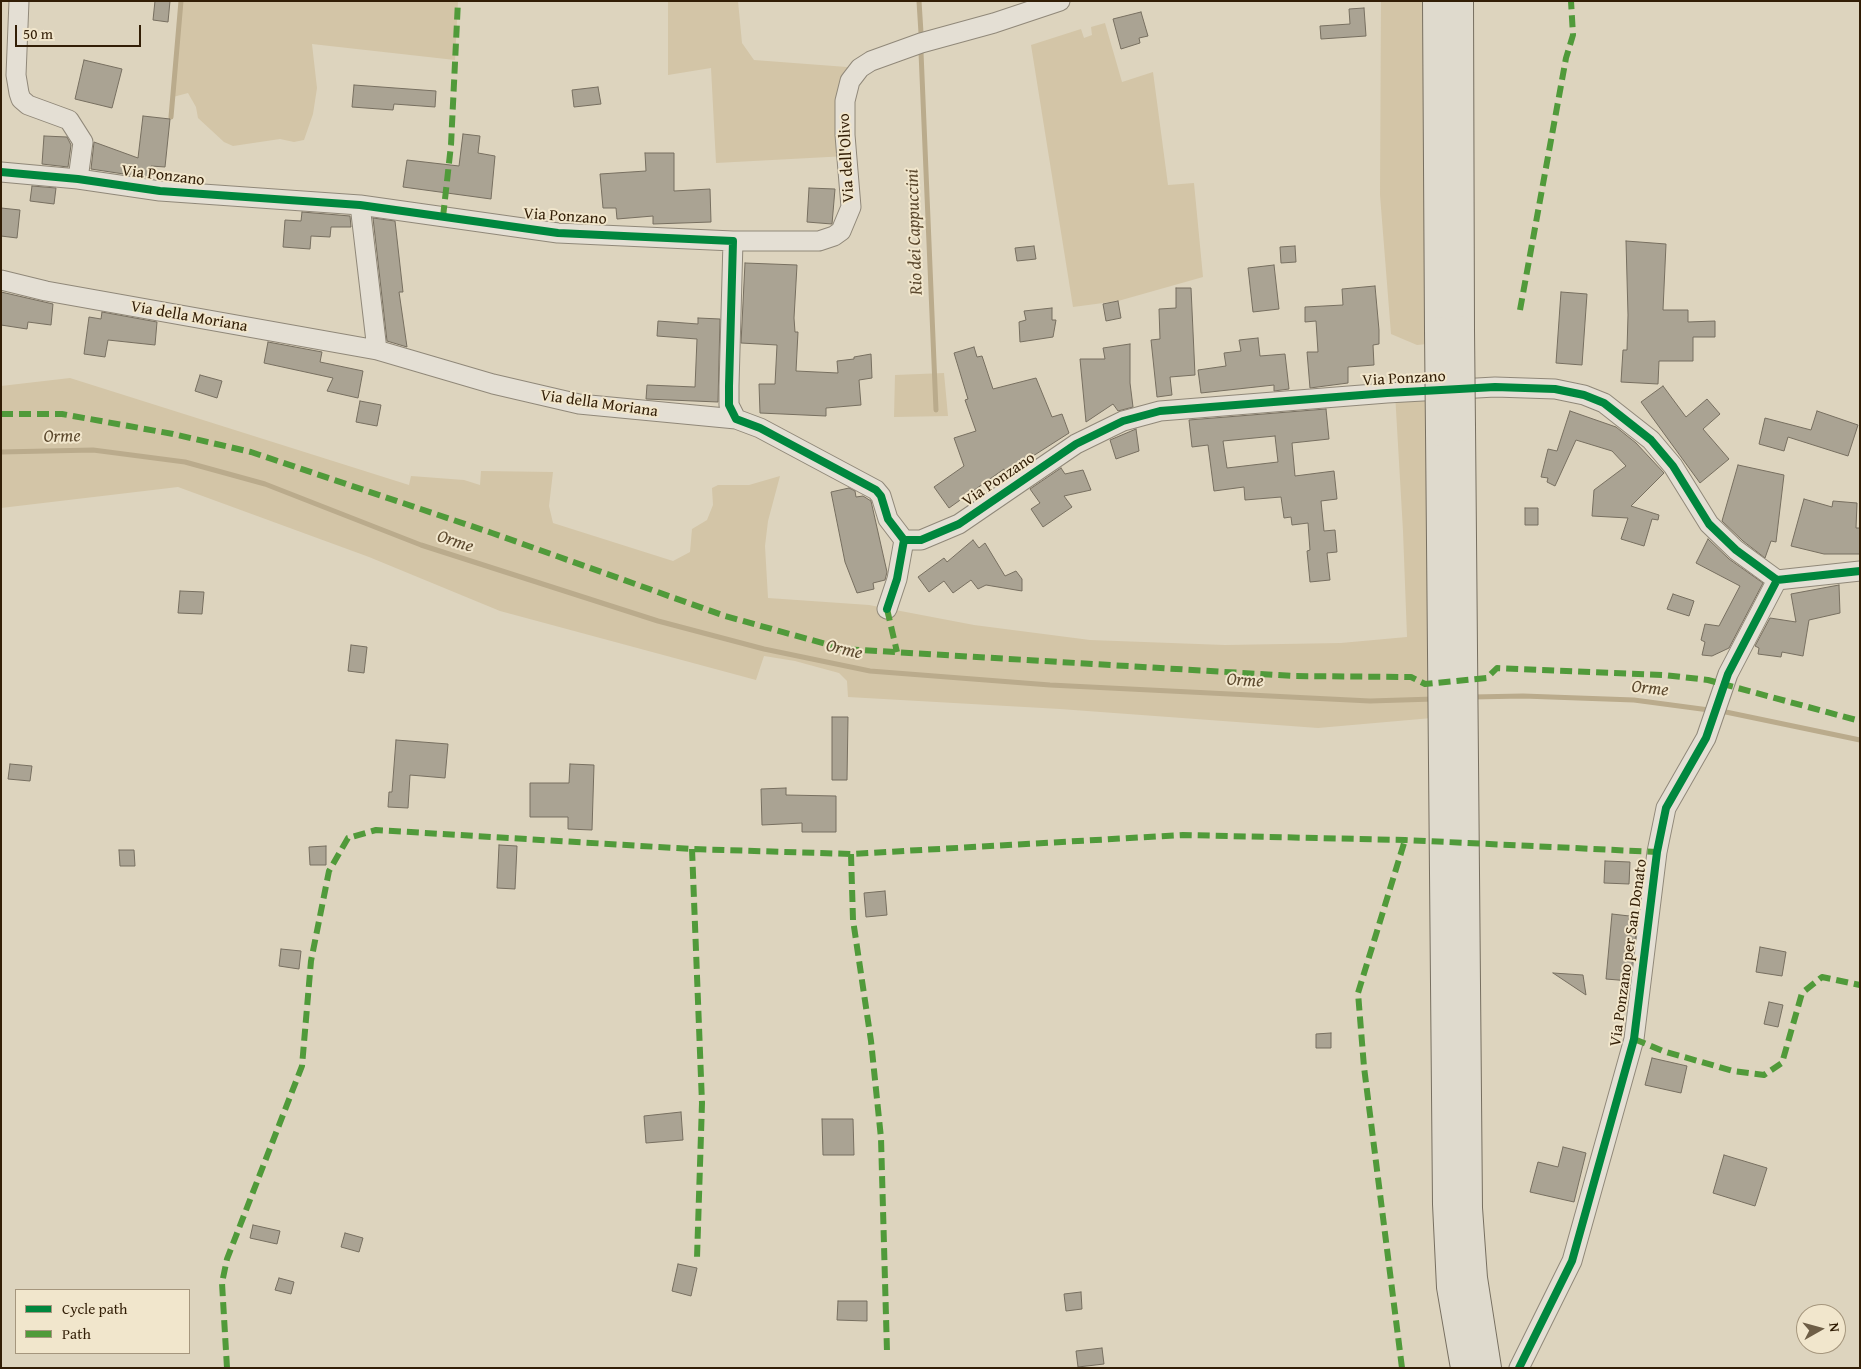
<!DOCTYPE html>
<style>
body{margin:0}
#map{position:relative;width:1861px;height:1369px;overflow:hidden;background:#ddd4be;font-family:"Gentium Book Plus",serif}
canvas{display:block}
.frame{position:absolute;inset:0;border:2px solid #321e06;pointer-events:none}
.legend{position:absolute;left:15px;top:1289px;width:175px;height:65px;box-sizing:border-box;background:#f1e6cc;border:1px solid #a5967d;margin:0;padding:6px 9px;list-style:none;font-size:15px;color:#321e06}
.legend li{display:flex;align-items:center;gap:10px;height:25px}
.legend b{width:25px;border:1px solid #a5967d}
.north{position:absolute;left:1796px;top:1304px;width:50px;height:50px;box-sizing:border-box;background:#f1e6cc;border:1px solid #a5967d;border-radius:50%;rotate:83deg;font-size:14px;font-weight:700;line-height:20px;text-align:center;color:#321e06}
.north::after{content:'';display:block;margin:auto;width:18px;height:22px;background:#6e5e46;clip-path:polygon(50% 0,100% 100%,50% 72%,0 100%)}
.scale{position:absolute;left:15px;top:25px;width:126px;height:22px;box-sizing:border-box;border:2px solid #321e06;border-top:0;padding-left:6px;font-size:15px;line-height:18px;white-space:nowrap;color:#321e06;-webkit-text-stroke:4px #f1e6cc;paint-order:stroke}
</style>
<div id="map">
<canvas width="1861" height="1369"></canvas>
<div class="frame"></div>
<ul class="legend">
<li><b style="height:6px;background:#00873e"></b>Cycle path</li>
<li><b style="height:6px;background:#509a3a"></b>Path</li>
</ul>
<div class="north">N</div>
<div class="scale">50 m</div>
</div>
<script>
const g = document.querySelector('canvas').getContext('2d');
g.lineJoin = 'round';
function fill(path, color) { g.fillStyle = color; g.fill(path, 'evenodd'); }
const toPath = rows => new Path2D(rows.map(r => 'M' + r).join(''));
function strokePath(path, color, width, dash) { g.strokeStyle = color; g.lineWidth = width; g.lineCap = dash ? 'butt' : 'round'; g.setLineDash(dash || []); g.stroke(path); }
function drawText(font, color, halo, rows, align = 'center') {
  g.font = font + ' "Gentium Book Plus",serif'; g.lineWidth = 4; g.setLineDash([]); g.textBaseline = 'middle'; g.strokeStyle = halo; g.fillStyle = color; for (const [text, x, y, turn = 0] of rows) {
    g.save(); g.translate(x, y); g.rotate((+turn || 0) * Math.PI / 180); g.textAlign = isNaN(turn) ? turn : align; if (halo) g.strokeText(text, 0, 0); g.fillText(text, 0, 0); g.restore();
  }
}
fill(toPath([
 [181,1,458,1,455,60,312,44,317,88,313,114,304,140,294,142,280,139,233,146,224,142,198,118,196,107,188,93,173,97],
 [668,1,738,1,742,43,754,60,860,68,850,81,847,156,716,163,711,68,668,75],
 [1381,1,1425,1,1427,344,1417,345,1391,334,1380,195],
 [1105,23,1122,82,1153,72,1168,185,1194,183,1203,277,1118,301,1073,307,1031,45,1081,29,1084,38,1092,35,1091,27],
 [944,373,948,416,894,417,895,375],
 [70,378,409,485,411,476,464,480,480,485,481,471,553,472,549,506,553,523,673,561,690,552,692,529,707,520,713,505,712,488,718,485,749,485,780,476,768,521,765,546,768,598,869,605,974,625,1090,640,1225,645,1341,643,1407,637,1403,531,1395,393,1428,391,1432,718,1318,728,1060,709,848,697,847,681,839,673,795,661,764,656,756,680,500,611,369,557,178,487,1,508,1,386]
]), '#d3c5a7');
strokePath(toPath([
 [919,1,921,33],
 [921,52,936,410],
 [171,117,181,1],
 [1,452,93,450,185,462,265,484,421,545,658,621,764,649,870,671,1050,685,1370,701,1434,699],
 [1473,697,1523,696,1634,700,1709,710],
 [1721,711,1860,740]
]), '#baab8c', 5);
const building = toPath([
 [155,1,170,1,168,22,153,20,155,1],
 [1364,8,1366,36,1321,39,1320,26,1350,24,1349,9,1364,8],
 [1141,12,1148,36,1139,38,1140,43,1121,49,1113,19,1141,12],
 [84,60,122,69,112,108,75,99,84,60],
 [354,85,436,91,435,107,394,104,393,110,352,107,354,85],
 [598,87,601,104,574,107,572,90,598,87],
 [143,116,170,119,165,167,151,166,150,178,91,169,94,142,138,158,143,116],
 [463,134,480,136,478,153,495,156,491,199,403,187,407,160,459,166,463,134],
 [44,136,67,137,71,145,68,167,42,164,44,136],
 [645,153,674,153,674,191,710,189,711,222,653,224,653,216,617,219,616,208,603,208,600,174,646,171,645,153],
 [32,186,56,188,54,204,30,201,32,186],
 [809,188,835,189,832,224,807,222,809,188],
 [1,208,20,210,17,238,1,236,1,208],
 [302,212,350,216,351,227,331,227,330,237,311,236,310,249,283,247,285,220,301,221,302,212],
 [373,218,395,221,403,292,399,292,407,347,387,341,373,218],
 [1626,241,1666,244,1663,310,1688,310,1688,322,1715,321,1715,337,1693,337,1693,361,1659,361,1658,384,1621,382,1623,350,1627,350,1628,315,1626,241],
 [1034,246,1036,259,1017,261,1015,248,1034,246],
 [1295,246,1296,262,1281,263,1280,247,1295,246],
 [745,263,797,265,794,318,795,332,798,332,796,371,838,373,837,361,854,359,854,357,871,354,872,378,859,380,861,405,826,408,826,416,760,413,759,384,775,384,777,345,741,343,745,263],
 [1274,265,1279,309,1253,312,1248,268,1274,265],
 [1375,286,1379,330,1379,344,1373,345,1374,365,1348,367,1348,383,1310,388,1307,352,1318,352,1316,321,1305,322,1305,307,1343,305,1342,289,1375,286],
 [1176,288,1191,288,1195,375,1170,377,1172,395,1157,397,1151,340,1160,339,1159,309,1176,308,1176,288],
 [1,292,53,304,51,325,28,322,27,329,1,325,1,292],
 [1561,292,1587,294,1582,365,1556,363,1561,292],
 [1118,301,1121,318,1106,321,1103,304,1118,301],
 [1052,308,1052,320,1056,320,1053,337,1020,342,1019,322,1026,320,1024,311,1052,308],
 [102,312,157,322,155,345,108,340,105,357,84,354,89,317,101,319,102,312],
 [698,318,720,319,718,402,646,399,647,385,695,387,697,339,657,336,658,321,698,324,698,318],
 [1258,338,1260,356,1285,354,1289,389,1274,391,1274,385,1201,393,1198,370,1226,366,1224,353,1241,351,1239,340,1258,338],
 [268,342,322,352,320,362,363,371,358,398,327,391,333,378,264,363,268,342],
 [1130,344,1130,383,1133,407,1118,411,1113,404,1086,422,1080,359,1105,359,1103,348,1130,344],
 [974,347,977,357,982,356,993,389,1036,378,1052,417,1062,414,1069,433,1033,456,1032,453,1005,473,1004,469,949,508,934,487,964,466,954,438,976,431,965,400,968,399,954,353,974,347],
 [200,375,222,381,217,398,195,391,200,375],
 [1663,386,1686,417,1707,399,1720,414,1703,429,1729,459,1700,483,1641,402,1663,386],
 [360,401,381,405,377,426,356,422,360,401],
 [1326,409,1329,439,1292,443,1295,476,1334,471,1337,499,1321,501,1324,531,1335,530,1337,552,1327,553,1330,580,1310,582,1307,551,1310,550,1308,523,1292,525,1291,517,1284,518,1281,497,1245,500,1244,487,1214,491,1208,445,1192,447,1189,420,1326,409],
 [1275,436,1278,462,1227,468,1223,441,1275,436],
 [1570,411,1616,427,1636,443,1664,473,1631,506,1659,515,1658,520,1652,519,1644,546,1621,539,1628,518,1592,516,1594,490,1626,466,1612,451,1576,440,1555,486,1547,482,1548,478,1541,477,1548,449,1557,451,1570,411],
 [1817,411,1858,425,1848,456,1788,437,1784,451,1759,444,1765,418,1811,430,1817,411],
 [1136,429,1139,451,1116,459,1110,440,1136,429],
 [1738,465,1784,475,1776,542,1771,541,1765,558,1743,541,1722,521,1738,465],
 [1061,468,1065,474,1083,470,1091,490,1064,496,1072,507,1043,527,1031,509,1040,503,1030,489,1061,468],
 [849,488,855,491,856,497,863,496,871,501,887,572,885,580,873,583,874,589,857,593,845,562,831,492,849,488],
 [1804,499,1832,507,1833,501,1857,503,1856,528,1860,528,1860,554,1824,554,1791,546,1804,499],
 [1525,508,1538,508,1538,525,1525,525,1525,508],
 [1708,539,1729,559,1763,583,1729,648,1712,656,1702,655,1705,642,1701,640,1705,624,1719,626,1740,586,1696,563,1708,539],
 [973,540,979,548,985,543,1005,576,1016,571,1022,579,1022,591,986,585,978,589,971,580,953,593,944,581,929,592,918,577,944,558,947,562,973,540],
 [1839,585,1840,613,1809,620,1803,656,1782,652,1781,657,1758,654,1759,648,1755,646,1770,618,1796,622,1791,594,1839,585],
 [180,591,204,592,202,614,178,613,180,591],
 [1673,594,1694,601,1689,616,1667,609,1673,594],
 [351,645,367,647,364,673,348,671,351,645],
 [832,717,848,717,847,780,832,780,832,717],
 [396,740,448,744,445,778,410,775,408,808,388,807,389,792,392,792,396,740],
 [10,764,32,766,30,781,8,779,10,764],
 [570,764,594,765,592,830,568,829,568,817,530,817,530,783,569,783,570,764],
 [786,788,786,795,836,796,836,832,802,832,802,823,762,825,761,789,786,788],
 [499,845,517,846,515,889,497,888,499,845],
 [326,846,326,865,310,865,309,847,326,846],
 [119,850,134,850,135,866,120,866,119,850],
 [1605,861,1630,862,1629,884,1604,883,1605,861],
 [885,891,887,915,866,917,864,893,885,891],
 [1612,914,1638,917,1630,981,1606,979,1612,914],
 [1760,947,1786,952,1782,976,1756,972,1760,947],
 [281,949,301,951,299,969,279,966,281,949],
 [1553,973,1583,975,1586,995,1553,973],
 [1769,1002,1783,1005,1778,1027,1764,1024,1769,1002],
 [1331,1033,1331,1048,1316,1048,1316,1034,1331,1033],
 [1652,1058,1687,1066,1681,1093,1645,1085,1652,1058],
 [681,1112,683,1140,646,1143,644,1116,681,1112],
 [822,1119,853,1119,854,1155,823,1155,822,1119],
 [1563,1147,1586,1153,1574,1202,1530,1192,1538,1162,1558,1167,1563,1147],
 [1724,1155,1767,1168,1755,1206,1713,1193,1724,1155],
 [253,1225,280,1231,277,1244,250,1238,253,1225],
 [345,1233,363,1238,359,1252,341,1247,345,1233],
 [678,1264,697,1268,691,1296,672,1291,678,1264],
 [279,1278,294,1282,291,1294,275,1290,279,1278],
 [1081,1292,1082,1309,1066,1311,1064,1294,1081,1292],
 [838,1301,867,1301,867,1321,837,1320,838,1301],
 [1102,1348,1104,1364,1078,1367,1076,1351,1102,1348]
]);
fill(building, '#aaa393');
strokePath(building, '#776f60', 1);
const minor = toPath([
 [19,1,16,75,19,93,21,99,28,105,69,120,83,142,78,179],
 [1,172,78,179,160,191,360,205,558,233,733,241,729,386,729,405,736,419,760,428,876,490,881,496,888,519,904,540],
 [360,205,377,350],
 [733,241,819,241,834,236,841,231,851,207,845,135,845,101,850,81,860,68,871,61,921,43,994,23,1060,1],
 [1,280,46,291,377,350,493,384,579,404,736,419],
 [887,609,897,579,904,540,921,540,959,524,1076,444,1123,421,1160,411,1387,393,1495,387,1555,389,1584,395,1604,403,1651,440,1673,466,1709,524,1736,550,1777,580,1860,571],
 [1519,1368,1572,1261,1634,1039,1657,852,1666,808,1706,738,1728,674,1777,580]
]);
const highway = toPath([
 [1437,1,1439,331],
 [1459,1,1460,330],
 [1461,427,1468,1208,1473,1278,1487,1368],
 [1440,432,1447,1204,1451,1287,1465,1368]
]);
strokePath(minor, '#908879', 21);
strokePath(highway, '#776f60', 30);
strokePath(minor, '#e4dfd4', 19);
strokePath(highway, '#dfdacd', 28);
const highwayBridge = toPath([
 [1460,330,1461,427],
 [1439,331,1440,432]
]);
strokePath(highwayBridge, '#776f60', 30, []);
strokePath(highwayBridge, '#dfdacd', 28);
strokePath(toPath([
 [443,217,451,145,458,1],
 [1520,310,1566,58,1573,35,1571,1],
 [1,414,62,414,173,434,251,452,492,533,725,616,844,649,1293,676,1411,677,1425,684,1487,678,1497,668,1664,675,1708,680,1860,721],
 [887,609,897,652],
 [692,849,702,1103,697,1258],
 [851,854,853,920,871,1041,881,1138,887,1352],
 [1634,1039,1663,1051,1733,1071,1764,1075,1782,1063,1802,993,1822,977,1860,985],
 [227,1368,222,1283,227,1259,302,1066,311,961,329,871,348,838,376,830,692,849,851,854,1183,835,1405,840,1657,852],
 [1402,1368,1364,1067,1358,993,1405,840]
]), '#509a3a', 6, [12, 6]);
strokePath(toPath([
 [1,172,78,179,160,191,360,205,558,233,733,241,729,386,729,405,736,419,760,428,876,490,881,496,888,519,904,540],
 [887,609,897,579,904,540,921,540,959,524,1076,444,1123,421,1160,411,1387,393,1495,387,1555,389,1584,395,1604,403,1651,440,1673,466,1709,524,1736,550,1777,580,1860,571],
 [1519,1368,1572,1261,1634,1039,1657,852,1666,808,1706,738,1728,674,1777,580]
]), '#00873e', 8);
drawText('16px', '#321e06', '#f1e6cc', [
 ["Via dell'Olivo",847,158,-93],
 ["Via Ponzano",163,176,7],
 ["Via Ponzano",565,217,4],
 ["Via della Moriana",189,317,10],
 ["Via Ponzano",1404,379,-3],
 ["Via della Moriana",599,404,8],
 ["Via Ponzano",999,480,-34],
 ["Via Ponzano per San Donato",1629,953,-82]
]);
drawText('italic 18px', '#5c492e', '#f1e6cc', [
 ["Rio dei Cappuccini",915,232,-92],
 ["Orme",62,437,-1],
 ["Orme",455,542,18],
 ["Orme",844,650,13],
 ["Orme",1245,681,3],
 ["Orme",1650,689,6]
]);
</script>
